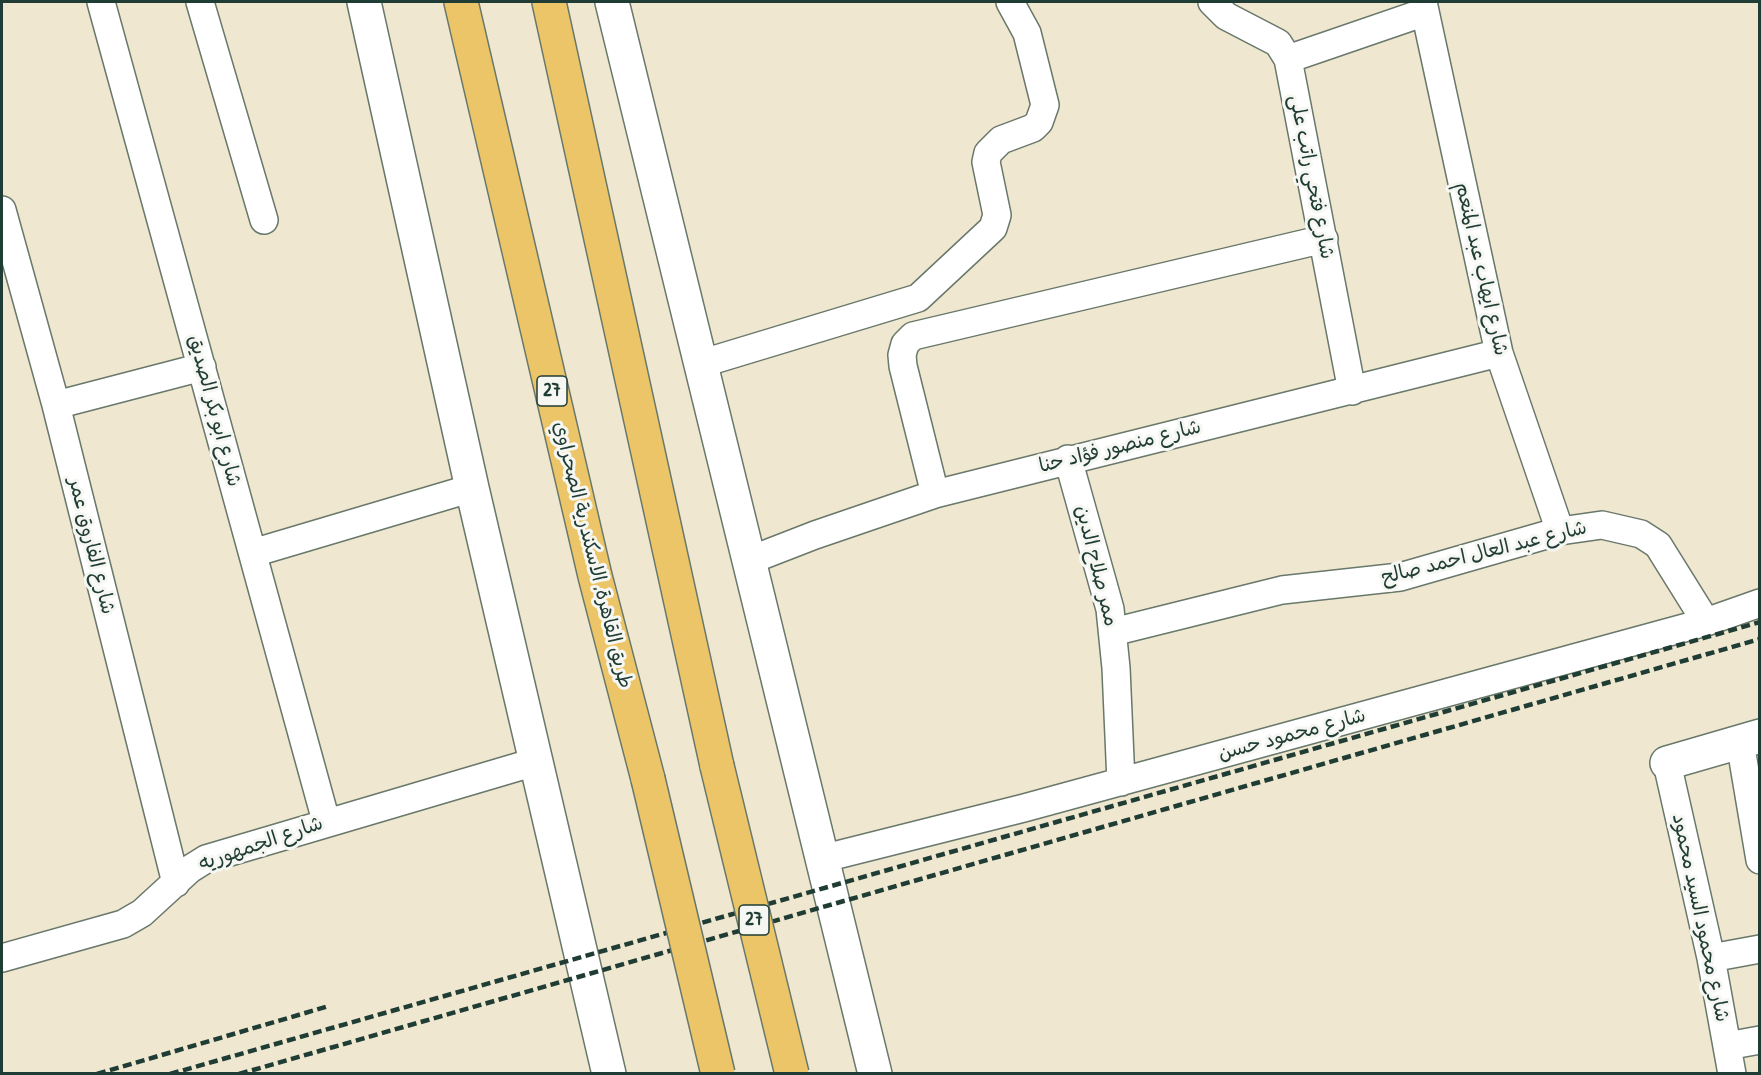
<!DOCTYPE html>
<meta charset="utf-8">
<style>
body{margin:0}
#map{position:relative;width:1761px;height:1075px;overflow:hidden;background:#efe7cf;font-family:"Patrick Hand",sans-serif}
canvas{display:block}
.frame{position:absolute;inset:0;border:3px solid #1f3d34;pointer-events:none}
</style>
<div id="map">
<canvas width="1761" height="1075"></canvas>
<div class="frame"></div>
</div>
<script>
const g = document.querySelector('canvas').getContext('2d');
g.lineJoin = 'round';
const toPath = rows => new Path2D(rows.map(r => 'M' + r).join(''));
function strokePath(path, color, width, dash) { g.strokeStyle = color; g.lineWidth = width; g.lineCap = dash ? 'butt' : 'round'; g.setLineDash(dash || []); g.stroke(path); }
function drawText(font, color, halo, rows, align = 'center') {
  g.font = font + ' "Patrick Hand","Playpen Sans Arabic",sans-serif'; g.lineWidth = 6; g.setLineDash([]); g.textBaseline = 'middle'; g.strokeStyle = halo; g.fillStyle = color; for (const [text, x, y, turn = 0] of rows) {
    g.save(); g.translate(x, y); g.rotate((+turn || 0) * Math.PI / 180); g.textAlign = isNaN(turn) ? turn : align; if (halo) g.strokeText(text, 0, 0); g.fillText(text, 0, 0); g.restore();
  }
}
const minor = toPath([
 [101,2,326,821],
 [200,2,264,220],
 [1212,2,1226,16,1278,43,1288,59,1352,391],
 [1423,2,1499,353,1560,531],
 [1288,59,1425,12],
 [2,210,56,405,176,883],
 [700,364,918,298,993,228,997,215,986,162,988,153,1001,140,1033,128,1039,122,1045,105,1027,33,1010,2],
 [56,405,202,367],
 [1068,459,1110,609,1116,668,1121,782],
 [935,494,903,366,902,355,905,344,913,336,1324,239],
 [253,553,472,488],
 [748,561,815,535,935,494,1499,353],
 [1113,632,1282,590,1400,577,1560,531,1602,525,1641,534,1658,545,1706,622],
 [1740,742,1760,860],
 [1667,763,1711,958,1732,1074],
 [821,859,1024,808,1706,622,1760,603],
 [2,958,123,924,142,913,190,869,206,859,538,761],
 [1711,958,1760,949],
 [1727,1046,1760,1040]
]);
const tertiary = toPath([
 [364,2,472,488,609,1074],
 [612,2,875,1074],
 [1667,763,1760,736]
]);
const motorway = toPath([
 [461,2,595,576,648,779],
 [549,2,717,766]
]);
strokePath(minor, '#68786a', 30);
strokePath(tertiary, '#68786a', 36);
strokePath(motorway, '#68786a', 36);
strokePath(minor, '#fff', 27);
strokePath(tertiary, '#fff', 33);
strokePath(motorway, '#edc569', 33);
strokePath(toPath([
 [97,1074,329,1006],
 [170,1074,1760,622],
 [239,1074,1760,639]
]), '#1f3d34', 4.5, [9, 4.5]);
const motorwayBridge = toPath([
 [717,766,792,1074],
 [648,779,718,1074]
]);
strokePath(motorwayBridge, '#68786a', 36, []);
strokePath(motorwayBridge, '#edc569', 33);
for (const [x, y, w] of [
 [552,391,30],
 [754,920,30]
]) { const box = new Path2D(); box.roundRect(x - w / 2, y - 15, w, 30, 4.5); g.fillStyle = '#f6f6f2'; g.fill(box); strokePath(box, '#1f3d34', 1.5); }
drawText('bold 18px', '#1f3d34', null, [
 ["27",552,391],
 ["27",754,920]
]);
drawText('20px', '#1f3d34', '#f6f6f2', [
 ["شارع فتحي راتب على",1311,177,79],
 ["شارع ايهاب عبد المنعم",1481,269,77],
 ["شارع ابو بكر الصديق",214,411,75],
 ["شارع منصور فؤاد حنا",1120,447,-14],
 ["شارع الفاروق عمر",91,546,76],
 ["شارع عبد العال احمد صالح",1484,553,-14],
 ["طريق القاهرة, الاسكندرية الصحراوي",592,555,76],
 ["ممر صلاح الدين",1096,566,76],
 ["شارع محمود حسن",1292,735,-15],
 ["شارع الجمهوريه",261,844,-19],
 ["شارع محمود السيد محمود",1700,918,78]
]);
</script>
